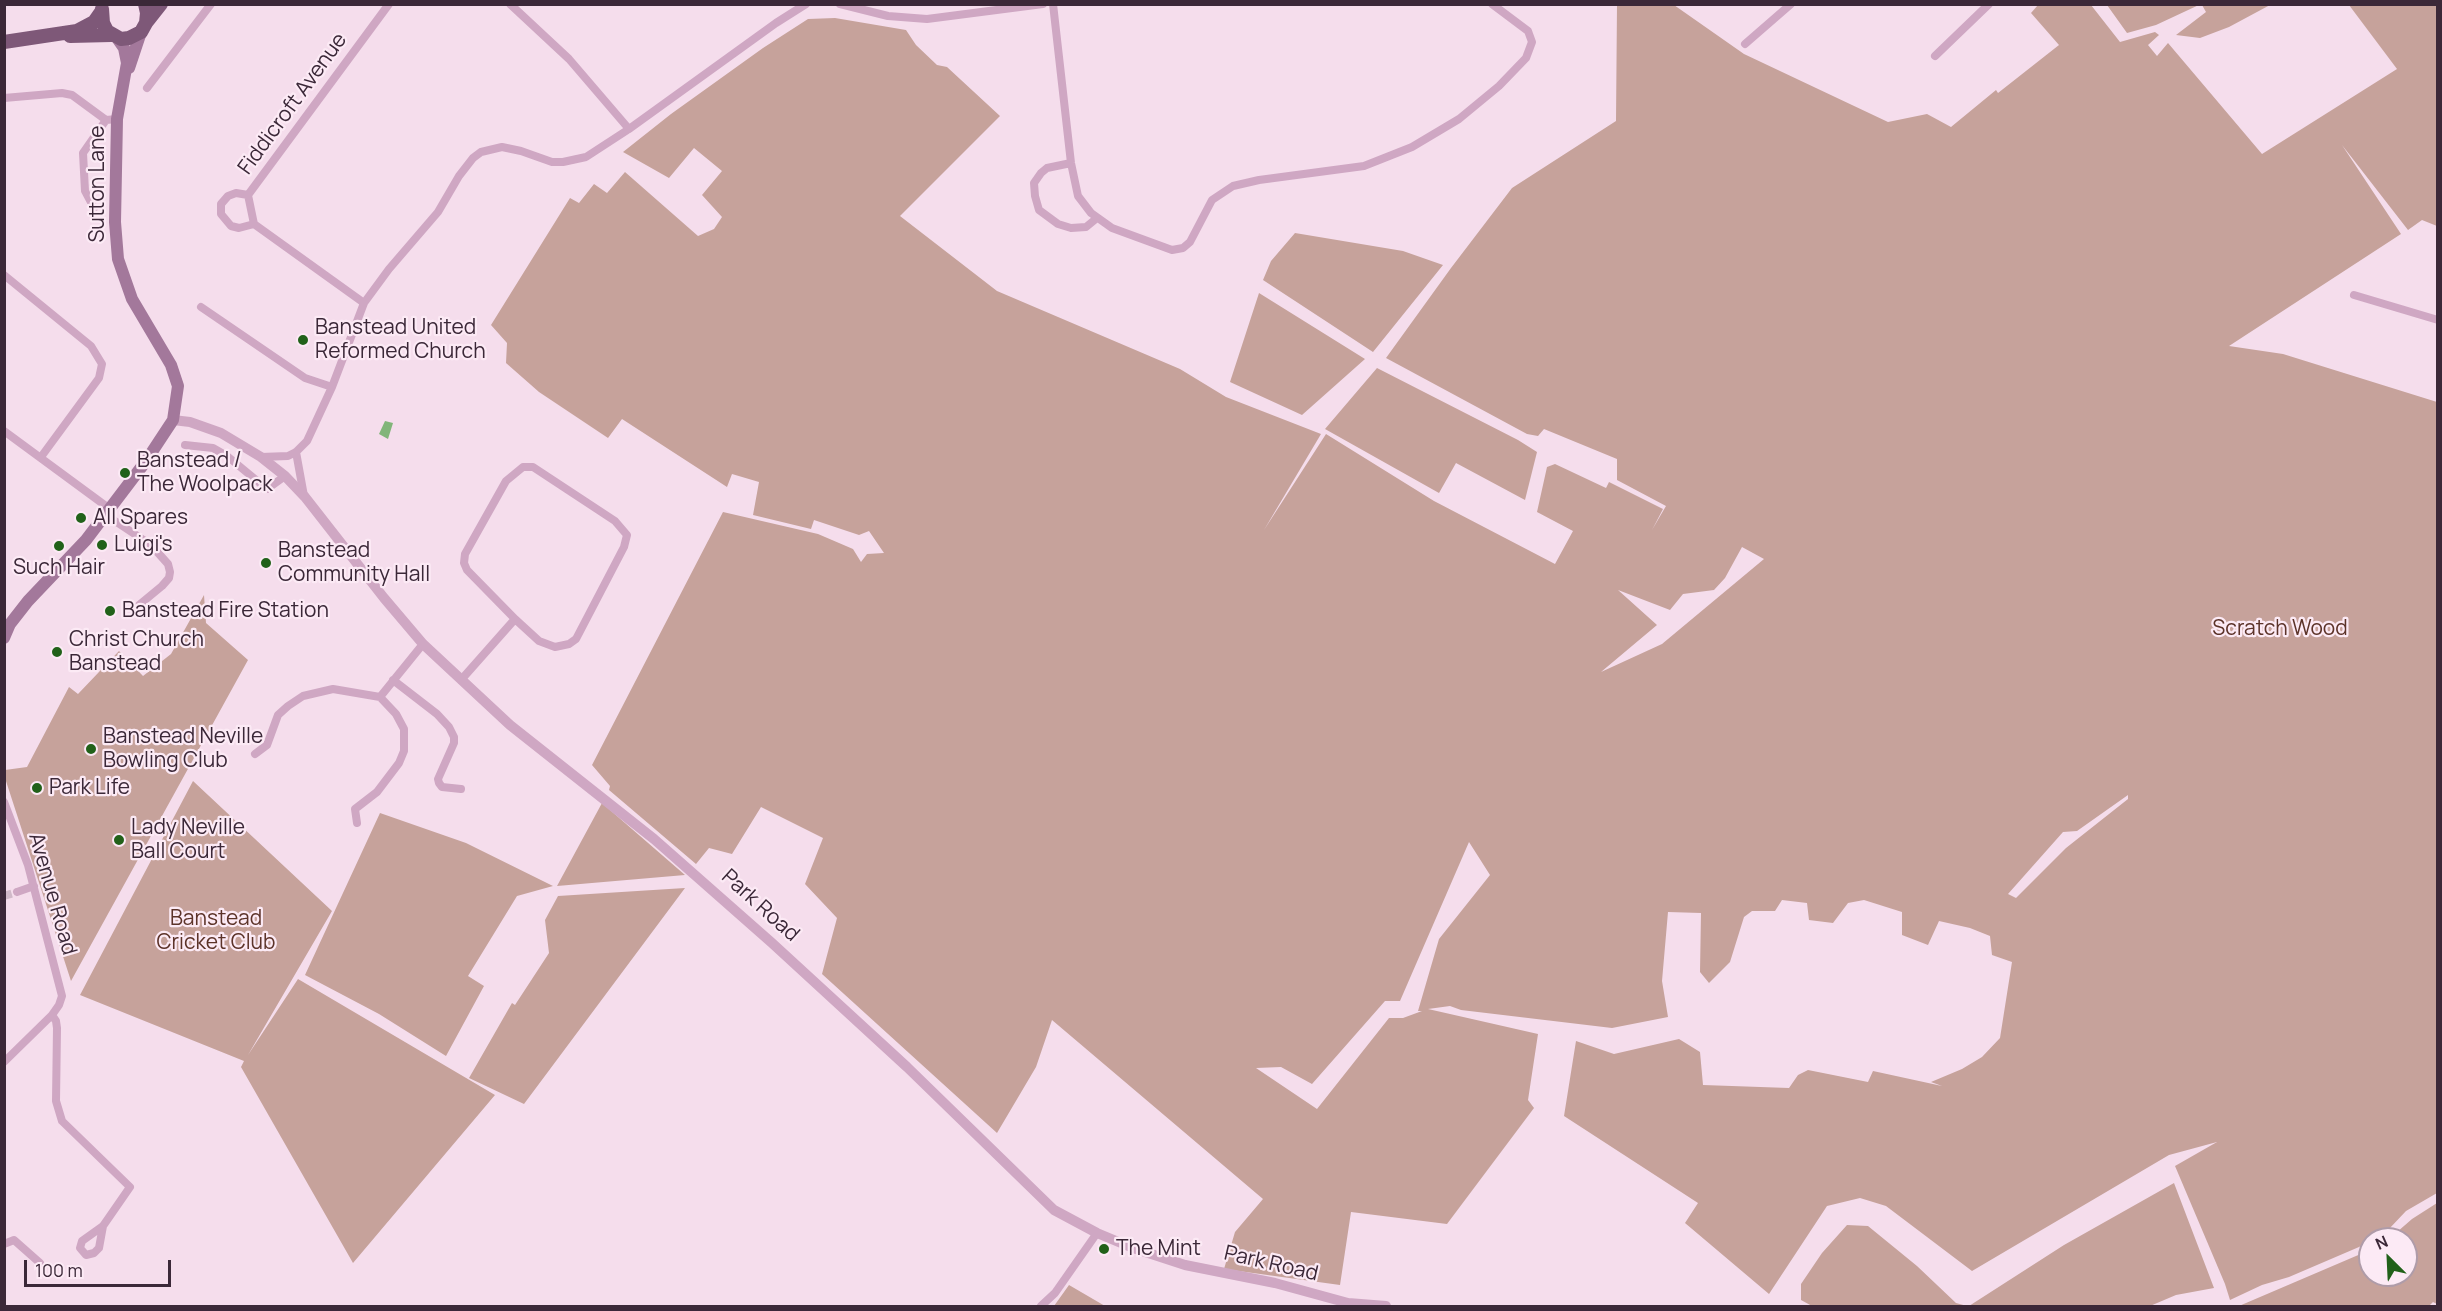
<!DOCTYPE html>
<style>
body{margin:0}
#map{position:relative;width:2442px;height:1311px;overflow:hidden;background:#f5ddec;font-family:Manrope,sans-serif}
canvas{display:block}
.frame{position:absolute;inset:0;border:6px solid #3b2838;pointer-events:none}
.north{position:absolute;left:2358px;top:1227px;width:60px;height:60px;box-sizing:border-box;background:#fceaf5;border:2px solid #af9ca9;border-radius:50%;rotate:336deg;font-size:16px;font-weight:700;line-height:24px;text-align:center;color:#3b2838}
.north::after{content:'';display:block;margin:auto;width:21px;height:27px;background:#216119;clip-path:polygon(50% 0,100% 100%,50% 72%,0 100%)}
.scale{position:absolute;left:24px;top:1260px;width:147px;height:27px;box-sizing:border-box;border:3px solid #3b2838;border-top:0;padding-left:8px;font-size:18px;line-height:21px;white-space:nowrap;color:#3b2838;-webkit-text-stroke:4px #fceaf5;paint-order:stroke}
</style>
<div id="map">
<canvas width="2442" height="1311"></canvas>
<div class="frame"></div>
<div class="north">N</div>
<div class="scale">100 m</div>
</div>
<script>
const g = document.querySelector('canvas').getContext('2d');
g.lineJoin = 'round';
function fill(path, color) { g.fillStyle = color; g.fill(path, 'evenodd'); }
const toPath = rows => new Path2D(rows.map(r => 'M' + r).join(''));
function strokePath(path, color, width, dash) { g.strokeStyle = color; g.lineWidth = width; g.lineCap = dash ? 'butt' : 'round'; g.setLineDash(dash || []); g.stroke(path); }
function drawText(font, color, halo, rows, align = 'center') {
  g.font = font + ' Manrope,sans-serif'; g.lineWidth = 4.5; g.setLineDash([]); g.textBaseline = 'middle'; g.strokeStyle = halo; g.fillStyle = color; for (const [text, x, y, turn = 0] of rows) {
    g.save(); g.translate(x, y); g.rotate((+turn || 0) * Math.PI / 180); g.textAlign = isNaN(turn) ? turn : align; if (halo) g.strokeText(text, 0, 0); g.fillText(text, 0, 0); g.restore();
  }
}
fill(toPath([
 [2201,4,2156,25,2127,33,2107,5],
 [1617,5,1674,5,1744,54,1888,122,1927,114,1951,127,1996,90,1998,93,2059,45,2031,13,2038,5,2091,5,2120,42,2155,32,2159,35,2148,45,2157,56,2168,43,2262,154,2397,69,2349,5,2437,5,2437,226,2422,220,2408,230,2342,145,2401,234,2229,346,2283,354,2437,402,2437,1193,2406,1211,2389,1229,2359,1247,2289,1277,2262,1285,2230,1300,2225,1284,2175,1166,2217,1142,2169,1155,1972,1271,1886,1206,1860,1198,1827,1206,1769,1294,1685,1223,1698,1203,1564,1116,1576,1041,1614,1054,1679,1039,1700,1052,1703,1085,1789,1088,1798,1075,1808,1070,1868,1082,1873,1071,1942,1086,1931,1082,1962,1069,1982,1057,2000,1038,2012,962,1992,955,1990,936,1970,928,1939,921,1928,945,1902,935,1902,912,1864,900,1848,903,1833,923,1809,920,1807,903,1782,900,1775,911,1752,911,1744,917,1730,962,1709,983,1700,972,1701,913,1668,912,1662,981,1668,1017,1612,1028,1461,1010,1450,1006,1428,1009,1538,1034,1528,1100,1534,1108,1447,1224,1351,1212,1340,1285,1224,1269,1235,1232,1263,1199,1052,1020,1036,1067,997,1133,822,974,837,918,805,884,823,838,761,807,732,854,709,848,696,864,609,790,610,786,592,765,723,512,818,534,853,549,861,562,867,554,884,553,869,531,859,535,814,520,811,529,753,515,759,482,732,474,727,487,622,419,608,438,539,392,506,363,507,343,491,325,570,198,579,203,594,184,607,193,625,172,698,236,714,229,722,217,702,195,722,171,694,148,669,178,623,152,671,114,763,48,808,19,835,18,906,30,916,45,937,65,947,67,1000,116,900,216,997,291,1180,369,1226,397,1321,434,1264,530,1326,434,1434,501,1555,564,1573,531,1537,512,1547,467,1555,464,1606,488,1609,482,1663,509,1652,530,1666,506,1617,480,1617,459,1544,429,1538,436,1527,434,1386,358,1451,268,1512,188,1616,121],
 [1742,547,1764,559,1662,644,1601,672,1657,625,1618,590,1670,610,1683,594,1714,590,1725,578],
 [2128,795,2128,799,2066,848,2016,898,2008,894,2063,832,2077,831],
 [1469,842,1490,875,1439,939,1418,1011,1422,1011,1403,1018,1389,1018,1317,1109,1256,1068,1281,1067,1312,1084,1385,1001,1400,1001],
 [2202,5,2270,5,2229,27,2200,38,2176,35,2206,12],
 [1295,233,1403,251,1443,265,1373,352,1263,280,1271,261],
 [1259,293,1365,359,1302,415,1230,382],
 [1377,368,1518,440,1537,452,1525,500,1456,463,1439,493,1325,429],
 [204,595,206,623,248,660,71,981,5,778,5,770,27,767,69,687,78,694,119,651,143,676,171,654],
 [193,781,332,911,248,1055,298,979,495,1095,353,1263,241,1067,244,1061,80,995],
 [602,803,685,875,557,886],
 [380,813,466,843,553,886,517,896,468,976,484,986,446,1056,379,1014,305,975],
 [685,888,524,1104,469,1078,512,1003,515,1005,549,953,545,920,558,896],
 [2174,1183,2214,1288,2176,1295,2150,1306,1969,1306,2064,1245],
 [2437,1203,2437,1304,2433,1302,2429,1306,2239,1306,2370,1250,2370,1275,2406,1275,2406,1239,2389,1239,2412,1219],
 [1847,1225,1868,1226,1917,1266,1956,1303,1967,1306,1812,1306,1801,1300,1801,1284,1822,1253],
 [1069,1285,1105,1306,1054,1306]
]), '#c6a29b');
fill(toPath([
 [385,421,393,423,388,439,379,434]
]), '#81b579');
strokePath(toPath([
 [4,896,17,892]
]), '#d0b9c8', 8, [8, 4]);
strokePath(toPath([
 [510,4,569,59,629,129],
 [840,4,888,16,927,19,1043,4],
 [1053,4,1071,163,1078,196,1091,213,1112,228,1172,250,1183,248,1190,242,1212,200,1233,186,1259,180,1364,166,1412,147,1459,119,1499,86,1526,58,1532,42,1528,31,1492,4],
 [1745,44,1791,4],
 [1935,56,1989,4],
 [147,88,211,4],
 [4,98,62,93,72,95,106,120,117,119],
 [1071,163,1047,168,1041,173,1034,183,1035,196,1039,210,1058,224,1071,228,1086,227,1097,218],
 [248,195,236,193,228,196,221,204,221,214,231,226,239,228,254,224],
 [94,208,85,191,83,153,106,120],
 [4,275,91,346,102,364,99,378,41,457],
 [2354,295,2438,320],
 [364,303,254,224,248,195,389,4],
 [201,307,305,378,332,387],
 [4,431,110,509],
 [185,445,213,448,227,456,267,489,285,476],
 [296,452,304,496],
 [261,457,288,456,296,452,307,441,332,387,364,303,389,269,438,212,459,176,473,158,481,152,502,147,521,151,552,162,563,162,586,157,629,129,776,23,806,4],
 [106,515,151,545,168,564,170,572,169,578,162,586,139,605],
 [393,680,437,714,449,727,454,737,454,743,438,779,439,783,442,787,461,789],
 [461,680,515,619,539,641,555,647,569,644,576,639,624,547,627,535,615,521,533,467,523,467,506,481,465,554,464,563,467,570,515,619],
 [380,697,423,644],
 [255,754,267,745,278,715,288,706,303,696,333,689,380,697,396,714,404,729,404,751,399,763,377,792,355,809,357,823],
 [4,802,28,865,62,996,59,1005,52,1015,4,1062],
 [17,892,34,886],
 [52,1015,56,1021,57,1028,56,1101,62,1121,130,1187,103,1226,82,1241,80,1248,86,1255,94,1253,99,1248,103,1226],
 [4,1244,14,1240,40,1263],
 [1041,1306,1055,1293,1097,1233]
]), '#cfa7c3', 8);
strokePath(toPath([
 [173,420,190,422,221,433,261,457,285,476,305,497,384,598,423,644,510,725,654,839,772,943,907,1067,1054,1210,1097,1233,1133,1248,1185,1265,1275,1283,1348,1303,1386,1306]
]), '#cfa7c3', 10);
strokePath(toPath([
 [129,68,141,32],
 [4,638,10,624,28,601,86,540,146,461,173,420,178,386,171,365,132,299,118,259,115,222,117,119,127,63,124,48,117,38]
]), '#a3789b', 12);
strokePath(toPath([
 [102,9,103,23,107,31,121,39,129,38,141,32,146,23,147,13,145,4],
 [146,23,161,4],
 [70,36,111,35],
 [4,42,77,31,94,22,101,12]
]), '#7e5878', 14);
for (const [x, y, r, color] of [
 [303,340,6,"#216119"],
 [125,473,6,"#216119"],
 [81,518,6,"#216119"],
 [102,545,6,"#216119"],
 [59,546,6,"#216119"],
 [266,563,6,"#216119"],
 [110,611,6,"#216119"],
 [57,652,6,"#216119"],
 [91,749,6,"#216119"],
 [37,788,6,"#216119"],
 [119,840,6,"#216119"],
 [1104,1249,6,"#216119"]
]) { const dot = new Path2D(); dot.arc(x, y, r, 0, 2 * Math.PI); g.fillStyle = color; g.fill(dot); strokePath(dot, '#fceaf5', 2); }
drawText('21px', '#3b2838', '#fceaf5', [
 ["Fiddicroft Avenue",293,104,-54],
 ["Sutton Lane",98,184,-90],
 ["Avenue Road",52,894,74],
 ["Park Road",760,906,42],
 ["Park Road",1271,1264,13]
]);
drawText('21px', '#3b2838', '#fceaf5', [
 ["Banstead United",315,328],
 ["Reformed Church",315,352],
 ["Banstead /",137,461],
 ["The Woolpack",137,485],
 ["All Spares",93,518],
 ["Luigi's",114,545],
 ["Banstead",278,551],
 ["Community Hall",278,575],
 ["Such Hair",59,568,"center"],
 ["Banstead Fire Station",122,611],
 ["Christ Church",69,640],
 ["Banstead",69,664],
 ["Banstead Neville",103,737],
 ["Bowling Club",103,761],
 ["Park Life",49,788],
 ["Lady Neville",131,828],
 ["Ball Court",131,852],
 ["The Mint",1116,1249]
], 'left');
drawText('21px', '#5c3329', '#fceaf5', [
 ["Scratch Wood",2280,629],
 ["Banstead",216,919],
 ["Cricket Club",216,943]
]);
</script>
